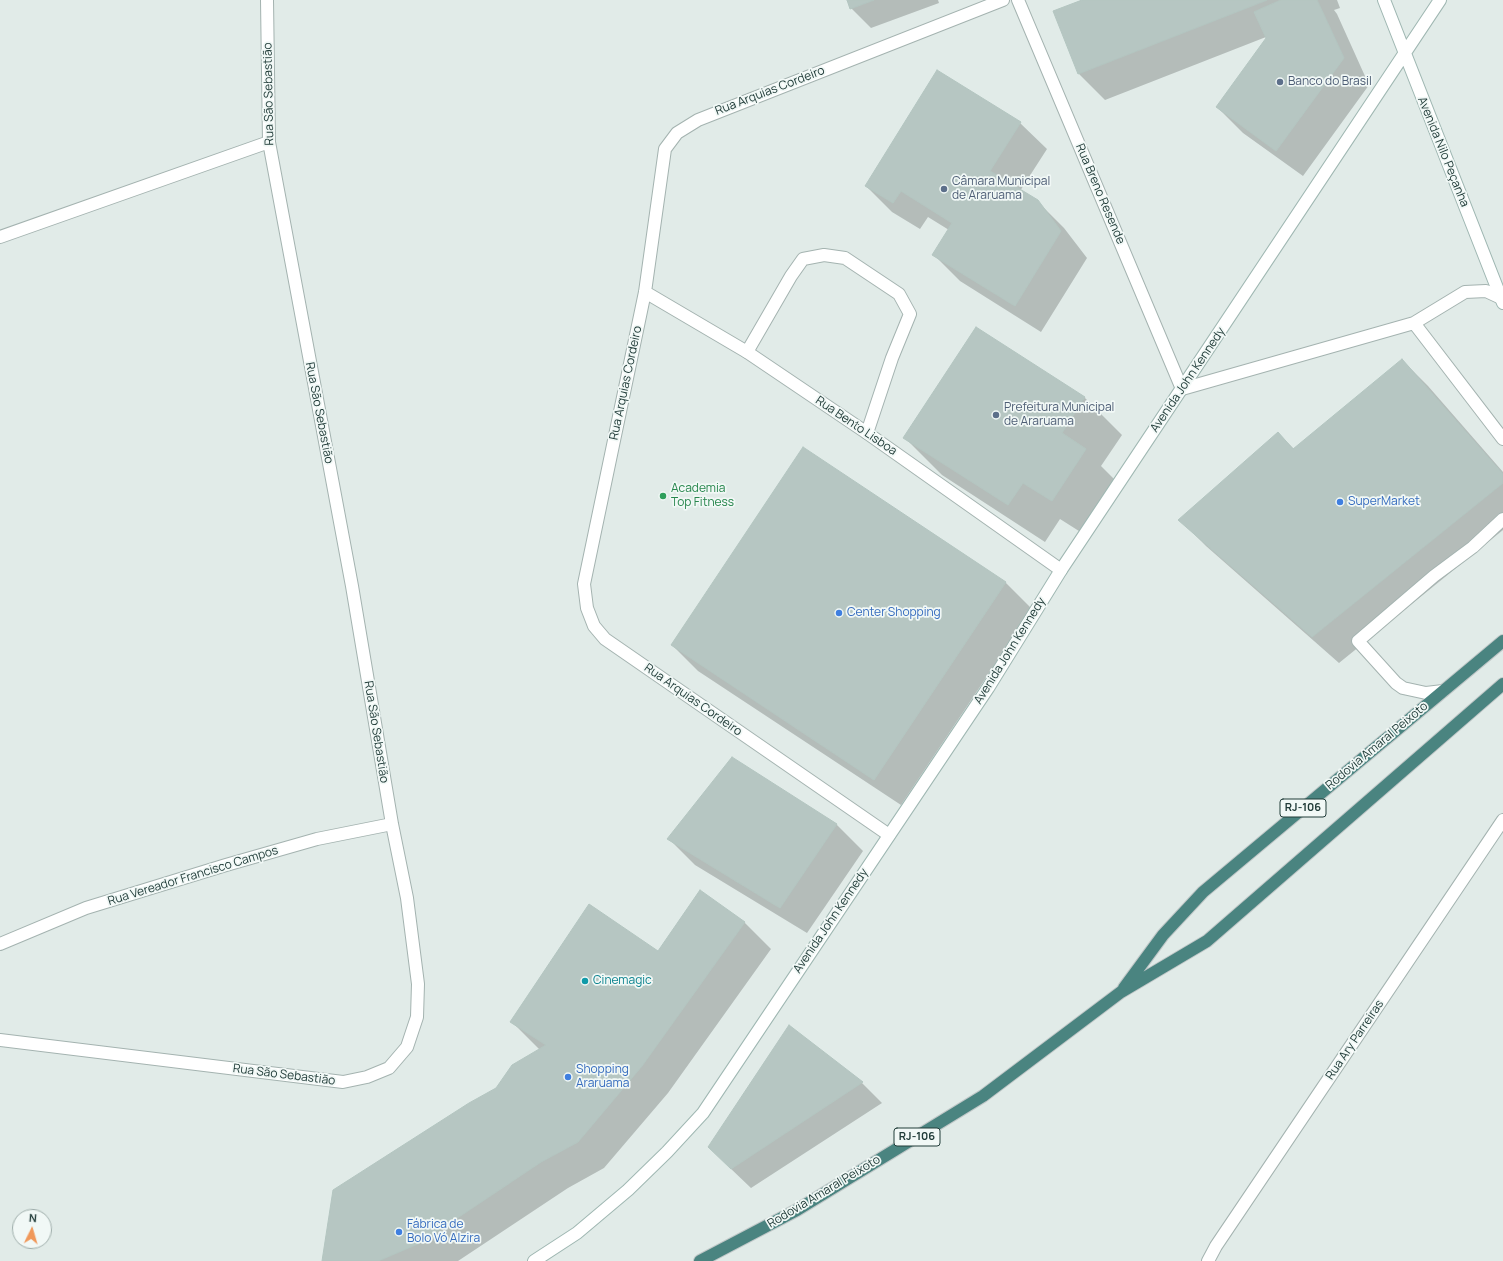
<!DOCTYPE html>
<meta charset="utf-8">
<style>
body{margin:0}
#map{position:relative;width:1503px;height:1261px;overflow:hidden;background:#e1ebe8;font-family:Manrope,sans-serif}
canvas{display:block}
.north{position:absolute;left:12px;top:1209px;width:40px;height:40px;box-sizing:border-box;background:#f1f8f6;border:1px solid #9eadaa;border-radius:50%;rotate:5deg;font-size:11px;font-weight:700;line-height:16px;text-align:center;color:#213c39}
.north::after{content:'';display:block;margin:auto;width:14px;height:18px;background:#f0985a;clip-path:polygon(50% 0,100% 100%,50% 72%,0 100%)}
</style>
<div id="map">
<canvas width="1503" height="1261"></canvas>
<div class="north">N</div>
</div>
<script>
const g = document.querySelector('canvas').getContext('2d');
g.lineJoin = 'round';
function fill(path, color) { g.fillStyle = color; g.fill(path, 'evenodd'); }
const toPath = rows => new Path2D(rows.map(r => 'M' + r).join(''));
function strokePath(path, color, width, dash) { g.strokeStyle = color; g.lineWidth = width; g.lineCap = dash ? 'butt' : 'round'; g.setLineDash(dash || []); g.stroke(path); }
function drawText(font, color, halo, rows, align = 'center') {
  g.font = font + ' Manrope,sans-serif'; g.lineWidth = 3.5; g.setLineDash([]); g.textBaseline = 'middle'; g.strokeStyle = halo; g.fillStyle = color; for (const [text, x, y, turn = 0] of rows) {
    g.save(); g.translate(x, y); g.rotate((+turn || 0) * Math.PI / 180); g.textAlign = isNaN(turn) ? turn : align; if (halo) g.strokeText(text, 0, 0); g.fillText(text, 0, 0); g.restore();
  }
}
fill(toPath([
 [848,0,938,0,939,3,871,28,851,8],
 [1084,0,1337,0,1340,8,1334,10,1337,14,1369,85,1303,176,1243,133,1217,107,1267,38,1266,37,1105,100,1079,74],
 [1020,123,1047,149,1020,191,1037,201,1064,228,1087,258,1041,332,960,281,934,255,949,230,928,217,920,229,892,212,866,186],
 [976,328,1085,398,1122,435,1101,466,1122,487,1090,538,1060,519,1045,542,942,475,905,438],
 [1402,360,1428,386,1503,472,1503,530,1339,663,1206,546,1180,520,1278,433,1294,449],
 [803,448,1006,583,1032,609,901,805,698,671,672,645],
 [732,759,837,825,863,851,807,933,695,865,669,839],
 [700,891,745,923,771,949,668,1093,604,1168,568,1188,458,1261,323,1261,497,1089,540,1050,512,1022,659,953],
 [789,1027,862,1083,882,1103,751,1188,729,1167]
]), '#0003');
const building = toPath([
 [847,0,874,0,850,9,847,0],
 [1082,0,1267,0,1078,74,1053,11,1082,0],
 [1281,0,1317,0,1344,58,1276,151,1216,107,1266,38,1254,12,1281,0],
 [937,70,1021,122,990,171,1038,200,1061,231,1015,306,932,255,952,223,901,191,893,203,865,186,937,70],
 [976,327,1085,397,1062,433,1086,449,1052,501,1023,483,1008,505,903,438,976,327],
 [1402,359,1503,474,1503,483,1312,637,1178,520,1278,432,1293,449,1402,359],
 [803,447,1006,582,874,780,671,645,803,447],
 [732,757,837,824,780,908,667,839,732,757],
 [700,890,745,922,642,1066,578,1142,541,1162,420,1243,378,1261,322,1261,333,1190,469,1103,496,1088,512,1065,546,1045,510,1022,589,904,658,951,700,890],
 [789,1025,863,1082,731,1169,708,1147,789,1025]
]);
fill(building, '#b6c6c2');
strokePath(building, '#b3c5c0', 1);
const service = toPath([
 [1414,323,1503,439],
 [747,352,791,276,803,259,824,255,845,258,899,294,910,314,892,358,867,433],
 [1182,389,1414,323,1465,292,1486,291,1501,298],
 [1443,691,1426,693,1403,688,1396,683,1358,641,1434,576,1473,547,1503,519]
]);
const minor = toPath([
 [1018,0,1182,389],
 [0,237,269,142],
 [645,292,747,352,867,433,1061,570],
 [889,835,605,639,594,626,587,608,584,584,645,292,665,149,677,133,698,120,1003,0],
 [0,944,86,908,226,865,317,839,392,824],
 [0,1040,343,1082,367,1077,389,1068,407,1047,417,1017,418,984,407,898,392,824,352,586,269,142,267,0],
 [1208,1261,1216,1246,1503,820]
]);
const secondary = toPath([
 [1384,0,1503,303],
 [534,1261,577,1233,628,1190,667,1152,703,1113,988,688,1061,570,1440,0]
]);
const trunk = toPath([
 [1124,988,1163,935,1203,892,1503,641],
 [700,1261,797,1210,983,1096,1121,992,1207,941,1503,684]
]);
strokePath(service, '#a4b3b0', 14);
strokePath(minor, '#a4b3b0', 14);
strokePath(secondary, '#9fb7b2', 14);
strokePath(trunk, '#c1c8c8', 14);
strokePath(service, '#fff', 12);
strokePath(minor, '#fff', 12);
strokePath(secondary, '#fff', 12);
strokePath(trunk, '#4a8480', 12);
for (const [x, y, r, color] of [
 [1280,82,4,"#5c6f8a"],
 [944,189,4,"#5c6f8a"],
 [996,415,4,"#5c6f8a"],
 [663,496,4,"#2e9e5b"],
 [1340,502,4,"#3f7fe0"],
 [839,613,4,"#3f7fe0"],
 [585,981,4,"#0f9aa8"],
 [568,1077,4,"#3f7fe0"],
 [399,1232,4,"#3f7fe0"]
]) { const dot = new Path2D(); dot.arc(x, y, r, 0, 2 * Math.PI); g.fillStyle = color; g.fill(dot); strokePath(dot, '#f1f8f6', 1.5); }
for (const [x, y, w] of [
 [1303,808,46],
 [917,1137,46]
]) { const box = new Path2D(); box.roundRect(x - w / 2, y - 9, w, 18, 3); g.fillStyle = '#f1f8f6'; g.fill(box); strokePath(box, '#213c39', 1); }
drawText('bold 11px', '#213c39', null, [
 ["RJ-106",1303,808],
 ["RJ-106",917,1137]
]);
drawText('12px', '#4e5e75', '#f1f8f6', [
 ["Banco do Brasil",1288,82],
 ["Câmara Municipal",952,182],
 ["de Araruama",952,196],
 ["Prefeitura Municipal",1004,408],
 ["de Araruama",1004,422]
], 'left');
drawText('12px', '#213c39', '#f1f8f6', [
 ["Rua Arquias Cordeiro",770,91,-21],
 ["Rua São Sebastião",269,94,-91],
 ["Avenida Nilo Peçanha",1443,152,68],
 ["Rua Breno Resende",1100,194,67],
 ["Avenida John Kennedy",1188,380,-56],
 ["Rua Arquias Cordeiro",626,383,-78],
 ["Rua São Sebastião",319,413,79],
 ["Rua Bento Lisboa",856,426,34],
 ["Avenida John Kennedy",1010,651,-58],
 ["Rua Arquias Cordeiro",693,700,35],
 ["Rua São Sebastião",376,732,81],
 ["Rodovia Amaral Peixoto",1377,746,-40],
 ["Rua Vereador Francisco Campos",193,876,-17],
 ["Avenida John Kennedy",831,921,-56],
 ["Rua Ary Parreiras",1355,1040,-56],
 ["Rua São Sebastião",284,1075,7],
 ["Rodovia Amaral Peixoto",824,1192,-31]
]);
drawText('12px', '#27864d', '#f1f8f6', [
 ["Academia",671,489],
 ["Top Fitness",671,503]
], 'left');
drawText('12px', '#366cbe', '#f1f8f6', [
 ["SuperMarket",1348,502],
 ["Center Shopping",847,613],
 ["Shopping",576,1070],
 ["Araruama",576,1084],
 ["Fábrica de",407,1225],
 ["Bolo Vó Alzira",407,1239]
], 'left');
drawText('12px', '#0d838f', '#f1f8f6', [
 ["Cinemagic",593,981]
], 'left');
</script>
